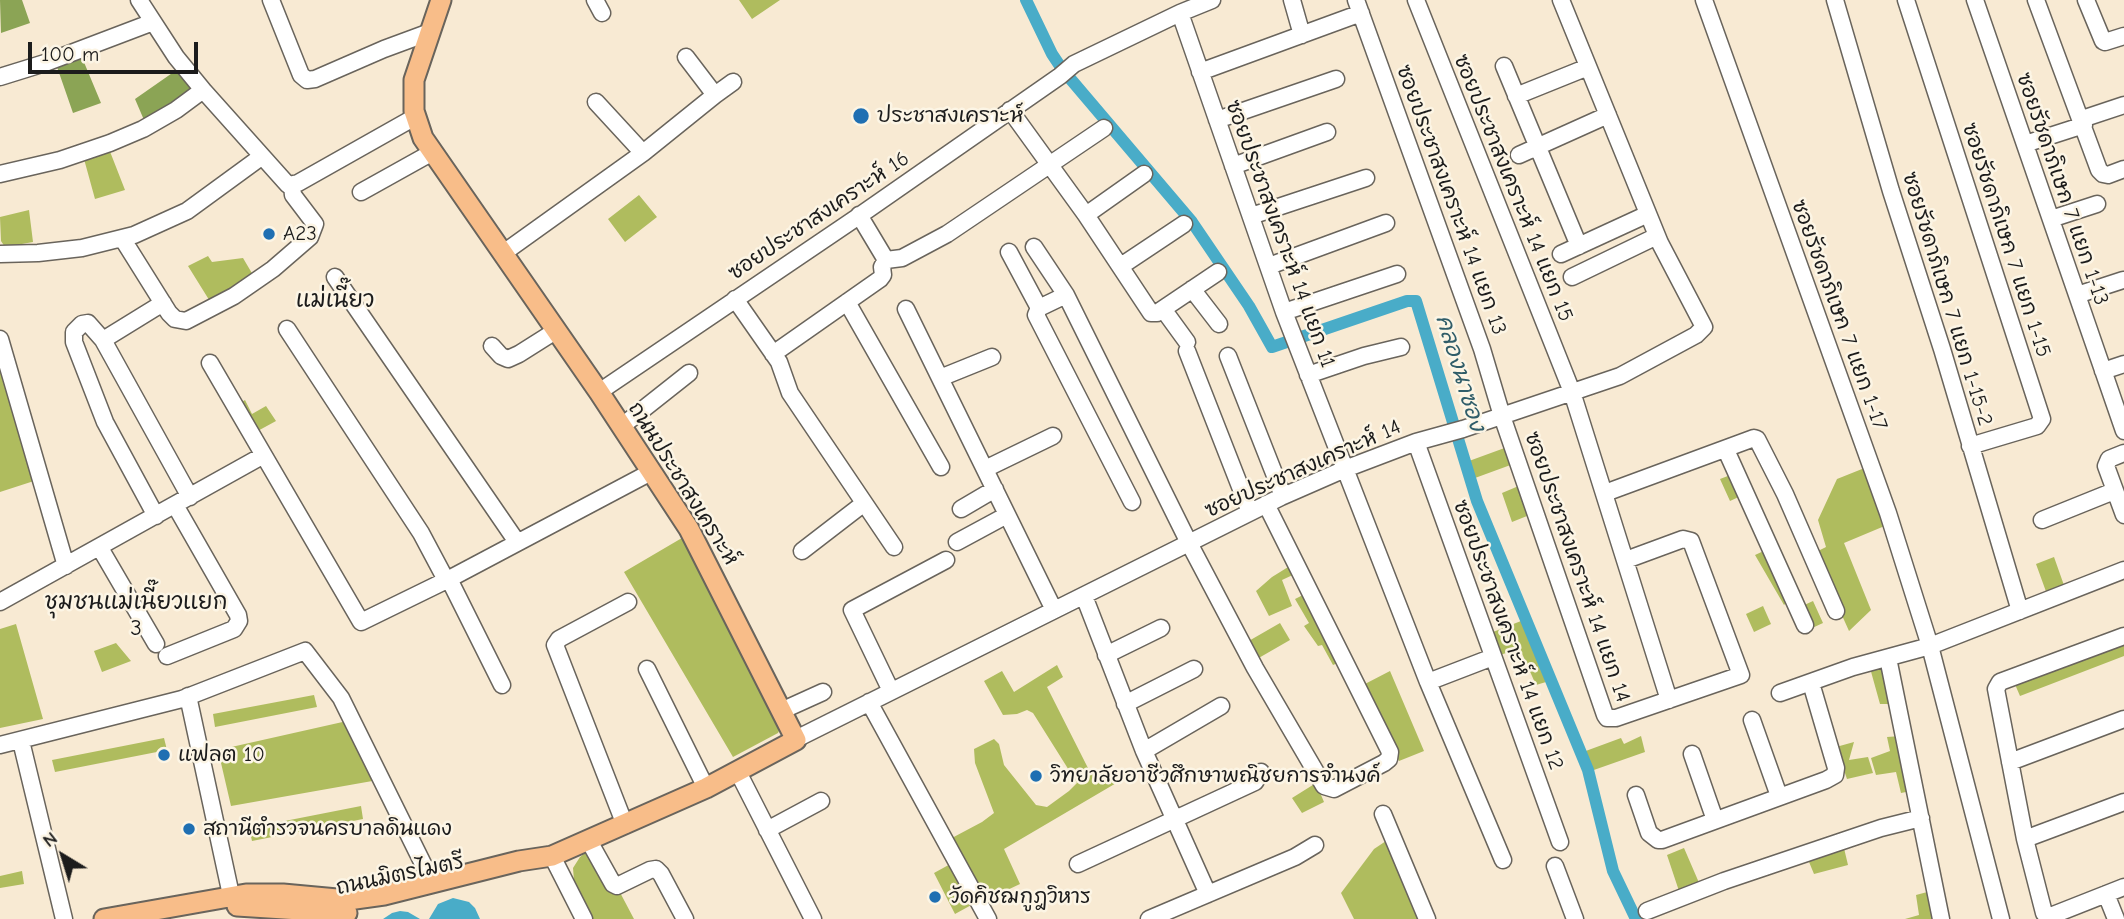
<!DOCTYPE html>
<meta charset="utf-8">
<style>
body{margin:0}
#map{position:relative;width:2124px;height:919px;overflow:hidden;background:#f8ead3;font-family:"Comic Neue",sans-serif}
canvas{display:block}
.north{position:absolute;left:28px;top:821px;width:70px;height:70px;-webkit-text-stroke:5px #fcf5e5;paint-order:stroke;rotate:322deg;font-size:19px;font-weight:700;line-height:28px;text-align:center;color:#1c1c1c}
.north::after{content:'';display:block;margin:auto;width:24px;height:32px;background:#1c1c1c;clip-path:polygon(50% 0,100% 100%,50% 72%,0 100%)}
.scale{position:absolute;left:28px;top:42px;width:170px;height:32px;box-sizing:border-box;border:4px solid #1c1c1c;border-top:0;padding-left:9px;font-size:21px;line-height:24px;white-space:nowrap;color:#1c1c1c;-webkit-text-stroke:5px #fcf5e5;paint-order:stroke}
</style>
<div id="map">
<canvas width="2124" height="919"></canvas>
<div class="north">N</div>
<div class="scale">100 m</div>
</div>
<script>
const g = document.querySelector('canvas').getContext('2d');
g.lineJoin = 'round';
function fill(path, color) { g.fillStyle = color; g.fill(path, 'evenodd'); }
const toPath = rows => new Path2D(rows.map(r => 'M' + r).join(''));
function strokePath(path, color, width, dash) { g.strokeStyle = color; g.lineWidth = width; g.lineCap = dash ? 'butt' : 'round'; g.setLineDash(dash || []); g.stroke(path); }
function drawText(font, color, halo, rows, align = 'center') {
  g.font = font + ' "Comic Neue","Playpen Sans Thai",sans-serif'; g.lineWidth = 5; g.setLineDash([]); g.textBaseline = 'middle'; g.strokeStyle = halo; g.fillStyle = color; for (const [text, x, y, turn = 0] of rows) {
    g.save(); g.translate(x, y); g.rotate((+turn || 0) * Math.PI / 180); g.textAlign = isNaN(turn) ? turn : align; if (halo) g.strokeText(text, 0, 0); g.fillText(text, 0, 0); g.restore();
  }
}
fill(toPath([
 [739,0,780,0,752,19],
 [109,149,125,190,95,199,84,159],
 [639,195,657,217,625,242,608,219],
 [29,210,33,242,5,247,1,241,0,217],
 [208,256,212,262,243,258,253,275,211,303,188,266],
 [0,353,37,480,0,492],
 [245,400,252,414,266,406,276,421,254,433,237,405],
 [1510,446,1516,463,1475,478,1469,461],
 [1867,467,1887,525,1844,543,1871,610,1849,631,1814,553,1826,547,1818,520,1837,479],
 [1733,474,1743,495,1730,501,1720,479],
 [1521,485,1532,514,1512,522,1502,493],
 [687,535,782,725,778,733,733,757,624,572],
 [1768,549,1788,601,1784,605,1755,555],
 [2054,557,2066,591,2048,597,2036,564],
 [1293,564,1297,573,1282,580,1292,606,1269,616,1256,591,1272,577],
 [1307,593,1342,661,1333,665,1322,645,1318,646,1304,626,1309,623,1295,599],
 [1813,601,1823,623,1810,629,1800,607],
 [1763,606,1771,624,1754,632,1746,614],
 [1521,621,1546,682,1536,685,1520,649,1496,656,1488,634],
 [1280,623,1290,640,1257,659,1247,642],
 [16,624,43,719,0,728,0,629],
 [116,643,131,661,102,672,94,651],
 [2124,643,2124,656,2020,696,2014,682],
 [1883,664,1894,704,1880,704,1870,668],
 [1057,665,1063,677,1047,687,1091,774,1113,770,1118,782,1004,849,1020,884,986,900,950,839,982,822,994,813,975,763,974,749,994,739,999,744,1004,765,1036,805,1047,807,1069,791,1077,783,1033,713,1027,710,1017,714,1003,715,984,681,1002,671,1014,692],
 [1390,671,1424,751,1399,761,1363,685],
 [314,695,317,707,215,727,213,714],
 [347,721,378,780,231,806,218,750],
 [1641,736,1645,752,1591,771,1583,752,1621,738,1624,744],
 [1901,736,1911,791,1901,793,1896,772,1876,775,1871,758,1890,751,1887,737],
 [164,738,167,750,55,772,52,760],
 [1854,742,1849,760,1868,757,1873,773,1847,779,1836,747],
 [1316,783,1324,802,1302,813,1292,798],
 [361,806,363,819,252,841,249,828],
 [1386,841,1421,919,1354,919,1341,893,1374,849],
 [1843,844,1848,865,1814,874,1807,857],
 [1684,848,1700,885,1679,891,1667,855],
 [589,850,615,883,634,919,593,919,574,881,573,868,580,857],
 [954,862,975,903,955,914,934,873],
 [22,871,24,884,0,888,0,876],
 [1931,891,1938,919,1905,919,1919,915,1916,895]
]), '#afbc5e');
fill(toPath([
 [0,0,22,0,30,23,1,33],
 [81,55,101,103,73,113,56,64],
 [178,69,193,90,144,120,135,99]
]), '#8ba455');
fill(toPath([
 [453,898,469,902,475,908,480,919,429,919,438,904],
 [400,911,408,912,420,919,383,919,392,913]
]), '#49acc8');
strokePath(toPath([
 [1026,0,1052,54,1062,69,1192,222,1249,306,1272,347,1407,301,1416,301,1477,501,1588,770,1613,871,1636,919]
]), '#49acc8', 12);
const minor = toPath([
 [139,0,176,57,203,90,288,185,298,183,415,117],
 [271,0,301,75,307,80,315,79,384,49,430,32],
 [595,0,602,13],
 [1292,0,1302,35],
 [1356,0,1482,349,1502,416,1605,715,1607,718,1616,718,1741,675,1691,541,1683,539,1626,560],
 [1416,0,1572,392,1669,700],
 [1704,0,1888,513,1930,646,2001,919],
 [1835,0,1891,191,1942,349,2020,611],
 [1906,0,2042,419,2037,426,1970,446],
 [1975,0,2124,431],
 [2036,0,2099,170,2103,174,2108,175,2124,169],
 [2086,0,2103,41,2105,42,2124,36],
 [1180,13,1284,312,1428,682,1503,860],
 [1504,66,1579,246],
 [1200,72,1361,13],
 [0,77,45,63,153,22],
 [715,95,733,82],
 [1516,96,1588,67],
 [596,102,643,153],
 [1010,110,1086,215,1151,313,1157,313,1218,272],
 [2082,119,2124,105],
 [1217,120,1336,79],
 [2025,144,2084,125],
 [1519,155,1608,115],
 [1233,166,1327,132],
 [0,174,60,160,110,143,143,129,176,110,203,90],
 [361,192,431,153],
 [859,215,886,260],
 [1086,215,1144,174],
 [1251,216,1366,178],
 [2051,219,2097,204],
 [122,238,169,313,175,319,186,321,234,296,273,269,310,237,315,224,293,195,292,186],
 [1034,247,1066,295,1189,543,1255,668,1324,786,1334,789,1384,763,1389,759,1390,752,1266,504],
 [1009,252,1039,308],
 [0,254,38,253,82,248,134,235,187,211,261,157],
 [502,254,643,153,715,95,686,57],
 [1561,254,1648,214],
 [1121,266,1184,224],
 [1269,266,1386,223],
 [335,277,517,542],
 [1572,277,1657,236],
 [1192,289,1219,324],
 [1066,295,1039,308,1036,315,1132,502],
 [2077,295,2123,280],
 [735,299,779,362,790,393,894,547],
 [847,302,941,467],
 [906,309,1054,610],
 [1163,309,1187,342],
 [1284,312,1397,274],
 [287,329,421,533,446,580],
 [0,339,66,566],
 [103,340,190,497],
 [492,346,501,356,508,359,519,354,557,330],
 [1187,351,1250,512],
 [773,354,880,279,883,275,882,267,886,260,902,258,947,234,1104,128],
 [1228,356,1283,496],
 [210,363,361,622,449,579,651,472],
 [2103,371,2124,364],
 [1308,375,1364,356,1401,347],
 [940,378,992,357],
 [599,392,856,218,1060,76,1074,64,1180,13,1212,0],
 [622,426,689,373],
 [1416,442,1560,842],
 [1726,450,1805,625],
 [2124,453,2109,459,2106,466,2124,515],
 [985,469,1053,436],
 [1605,493,1754,438,1757,439,1785,494,1836,611],
 [961,509,995,489],
 [156,516,105,422,74,342,74,332,82,324,88,323,103,340,163,303],
 [2042,520,2114,491],
 [957,542,1007,515],
 [100,548,156,644],
 [802,551,863,504],
 [449,579,502,685],
 [1084,596,1144,751,1208,894],
 [0,602,262,456],
 [2124,636,2000,682,1996,689,2025,839,2044,913,2053,915,2124,887],
 [1106,655,1161,628],
 [167,656,234,629,239,621,238,615,175,505],
 [1888,658,1941,919],
 [647,669,706,788],
 [1428,682,1493,657],
 [891,691,852,610,946,560],
 [1780,693,1853,667,1930,646,2124,570],
 [188,696,231,895],
 [869,702,988,919],
 [1125,704,1194,669],
 [781,711,823,692],
 [1752,720,1779,796],
 [796,739,1281,497,1345,469,1416,442,1463,429,1620,376,1696,335,1704,327,1660,243,1561,0],
 [21,741,64,919],
 [0,745,182,699,305,651,341,698,432,882],
 [1144,751,1221,706],
 [1692,754,1715,820],
 [2010,762,2124,719],
 [738,772,813,919],
 [1636,795,1649,833,1658,840,1662,840,1826,780,1835,775,1836,768,1811,683],
 [1383,814,1427,919],
 [625,825,555,645,559,639,628,602],
 [767,830,821,801],
 [2025,839,2124,802],
 [589,841,613,884,617,886,650,870,656,869,661,874,685,919],
 [552,856,584,919],
 [1078,864,1255,782,1261,772],
 [1555,866,1575,919],
 [2106,894,2116,919],
 [1647,911,1724,881,1881,828,1921,818],
 [1149,919,1295,857,1315,845]
]);
const major = toPath([
 [237,906,347,913],
 [104,919,246,894,283,894,348,900,384,895,519,861,552,856,706,788,796,740,689,529,599,392,423,138,414,111,414,80,441,0]
]);
strokePath(minor, '#69645c', 19);
strokePath(major, '#69645c', 23);
strokePath(minor, '#fff', 16);
strokePath(major, '#f8bd89', 19);
for (const [x, y, r, color] of [
 [861,116,9,"#1f6fb2"],
 [269,234,7,"#1f6fb2"],
 [164,755,7,"#1f6fb2"],
 [1036,776,7,"#1f6fb2"],
 [189,829,7,"#1f6fb2"],
 [935,897,7,"#1f6fb2"]
]) { const dot = new Path2D(); dot.arc(x, y, r, 0, 2 * Math.PI); g.fillStyle = color; g.fill(dot); strokePath(dot, '#fcf5e5', 2.5); }
drawText('21px', '#1c1c1c', '#fcf5e5', [
 ["ประชาสงเคราะห์",877,116],
 ["A23",283,234],
 ["แฟลต 10",178,755],
 ["วิทยาลัยอาชีวศึกษาพณิชยการจำนงค์",1050,776],
 ["สถานีตำรวจนครบาลดินแดง",203,829],
 ["วัดคิชฌกูฎวิหาร",949,897]
], 'left');
drawText('21px', '#1c1c1c', '#fcf5e5', [
 ["ซอยประชาสงเคราะห์ 14 แยก 15",1513,188,68],
 ["ซอยรัชดาภิเษก 7 แยก 1-13",2062,189,71],
 ["ซอยประชาสงเคราะห์ 14 แยก 13",1451,200,70],
 ["ซอยประชาสงเคราะห์ 16",819,216,-34],
 ["ซอยประชาสงเคราะห์ 14 แยก 11",1280,234,70],
 ["ซอยรัชดาภิเษก 7 แยก 1-15",2006,240,72],
 ["ซอยรัชดาภิเษก 7 แยก 1-15-2",1947,299,73],
 ["ซอยรัชดาภิเษก 7 แยก 1-17",1839,315,70],
 ["ซอยประชาสงเคราะห์ 14",1303,469,-24],
 ["ถนนประชาสงเคราะห์",683,484,58],
 ["ซอยประชาสงเคราะห์ 14 แยก 14",1577,567,71],
 ["ซอยประชาสงเคราะห์ 14 แยก 12",1508,635,70],
 ["ถนนมิตรไมตรี",400,875,-12]
]);
drawText('23px', '#1c1c1c', '#fcf5e5', [
 ["แม่เนี๊ยว",335,300],
 ["ชุมชนแม่เนี๊ยวแยก",136,602],
 ["3",136,628]
]);
drawText('italic 23px', '#305d69', '#fcf5e5', [
 ["คลองนาซอง",1460,373,73]
]);
</script>
